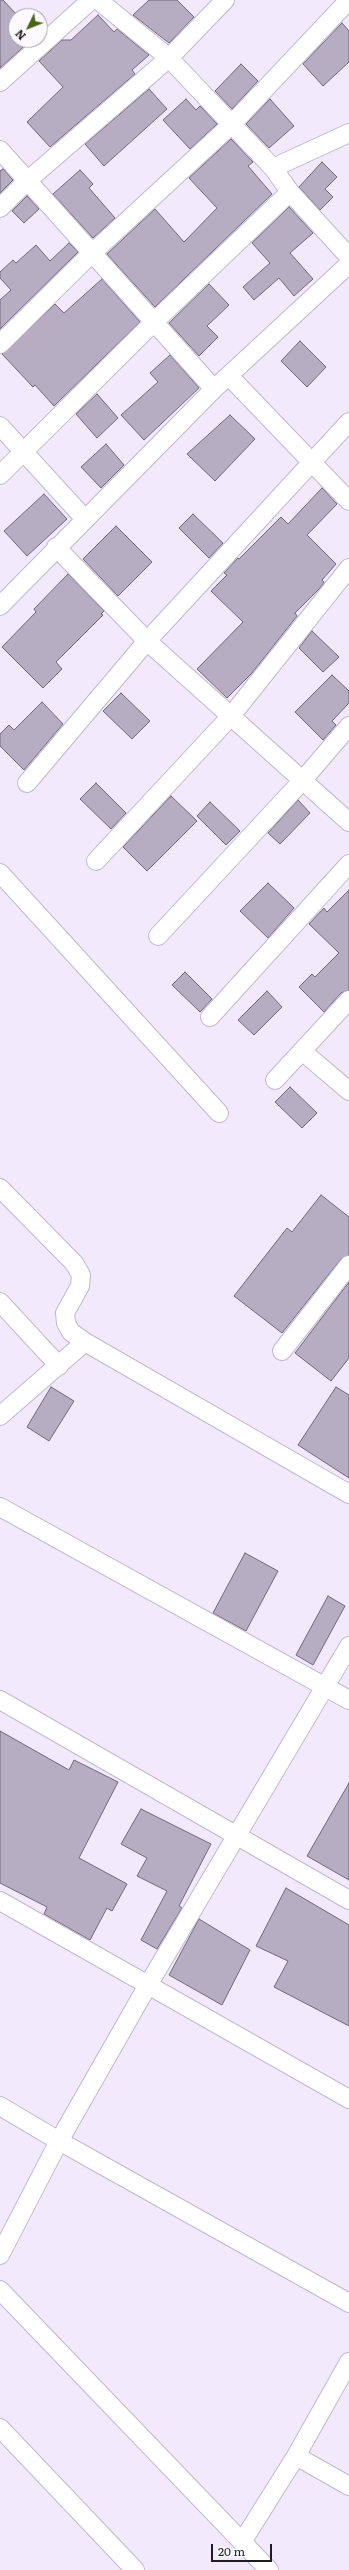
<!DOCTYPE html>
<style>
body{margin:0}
#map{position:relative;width:349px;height:2570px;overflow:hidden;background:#f2e9fc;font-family:Literata,serif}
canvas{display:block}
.north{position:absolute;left:8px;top:8px;width:40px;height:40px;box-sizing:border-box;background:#fcfafe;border:1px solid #a4a1a7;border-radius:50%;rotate:227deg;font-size:11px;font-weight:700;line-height:16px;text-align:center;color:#201c24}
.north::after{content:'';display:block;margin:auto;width:14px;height:18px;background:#4b6516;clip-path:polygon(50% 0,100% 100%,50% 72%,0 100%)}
.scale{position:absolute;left:211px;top:2544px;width:61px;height:18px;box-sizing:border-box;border:2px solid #201c24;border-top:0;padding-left:5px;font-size:12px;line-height:14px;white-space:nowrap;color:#201c24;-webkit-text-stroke:3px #fcfafe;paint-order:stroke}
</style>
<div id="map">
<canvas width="349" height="2570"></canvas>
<div class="north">N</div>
<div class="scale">20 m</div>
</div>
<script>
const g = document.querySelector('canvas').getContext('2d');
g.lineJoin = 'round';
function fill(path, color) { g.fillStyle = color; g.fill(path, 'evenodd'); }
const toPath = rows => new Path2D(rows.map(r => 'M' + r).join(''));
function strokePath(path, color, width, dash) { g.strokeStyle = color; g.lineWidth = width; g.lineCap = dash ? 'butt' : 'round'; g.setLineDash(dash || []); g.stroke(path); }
const building = toPath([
 [0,0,3,0,18,16,16,40,31,40,0,68,0,0],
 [149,0,177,0,194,17,169,43,133,15,149,0],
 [98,15,114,32,117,29,149,55,132,70,135,74,50,147,27,122,63,87,39,61,62,40,71,40,98,15],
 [342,23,349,31,349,62,323,86,303,64,342,23],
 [241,64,258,81,232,109,215,91,241,64],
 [149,89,167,109,104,166,85,144,149,89],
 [186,99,196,110,200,106,217,124,190,149,163,120,186,99],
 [270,99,294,126,269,148,246,124,270,99],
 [231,139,253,162,248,166,272,194,155,307,107,254,155,209,184,242,217,208,189,178,231,139],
 [322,162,337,177,325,189,333,197,320,210,299,187,322,162],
 [3,169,13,180,0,193,0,171,3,169],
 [80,170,93,184,89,188,115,218,93,238,53,194,80,170],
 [27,196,39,209,24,223,12,211,27,196],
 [289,207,313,233,290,253,313,279,294,296,279,278,254,300,243,287,270,263,252,243,289,207],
 [69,243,78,252,0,329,0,300,11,290,0,278,0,272,13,260,16,263,36,245,50,261,69,243],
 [102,279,140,322,54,406,35,385,33,387,2,354,55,304,64,313,102,279],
 [209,284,229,305,207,326,218,337,199,356,169,323,209,284],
 [300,341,326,367,307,387,281,361,300,341],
 [170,355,199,388,144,440,121,415,158,382,150,373,170,355],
 [97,394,118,418,97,438,76,414,97,394],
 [230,415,255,439,215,481,187,454,230,415],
 [106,444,124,465,101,488,81,467,106,444],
 [322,488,337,504,307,535,336,564,322,580,324,582,320,588,295,613,297,616,252,673,227,698,197,669,243,622,211,591,227,575,224,573,238,558,239,559,281,517,288,524,322,488],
 [44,494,67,519,27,556,4,531,44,494],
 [193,514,223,543,209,558,179,528,193,514],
 [116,526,152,562,118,596,83,559,116,526],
 [68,574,104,611,101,614,103,615,56,662,62,669,43,688,2,647,36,612,34,609,68,574],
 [312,631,339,657,323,672,299,648,312,631],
 [332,675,349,691,349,703,332,721,336,725,323,740,295,712,332,675],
 [121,693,150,721,132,739,103,711,121,693],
 [42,702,63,724,24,770,0,746,0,734,9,725,14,730,42,702],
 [96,783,126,813,111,829,80,799,96,783],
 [171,796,197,821,147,871,123,847,171,796],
 [298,800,310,813,280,844,268,833,298,800],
 [210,802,240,831,226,845,197,816,210,802],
 [268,883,294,908,268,938,240,911,268,883],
 [349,890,349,990,341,993,324,1012,299,987,312,974,315,977,339,953,309,924,324,908,327,912,349,890],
 [185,972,212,999,200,1012,172,985,185,972],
 [267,991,282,1007,254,1035,238,1020,267,991],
 [290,1087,317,1113,302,1128,275,1102,290,1087],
 [321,1195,349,1217,349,1255,341,1259,282,1333,234,1296,287,1228,292,1232,321,1195],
 [349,1282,349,1358,331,1381,295,1353,349,1282],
 [51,1387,74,1401,49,1441,27,1427,51,1387],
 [336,1387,349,1395,349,1478,298,1445,336,1387],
 [245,1553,278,1571,246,1631,213,1613,245,1553],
 [328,1596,345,1606,313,1665,296,1655,328,1596],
 [0,1731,69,1770,74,1760,118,1782,79,1858,127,1884,112,1911,107,1908,90,1940,44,1914,47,1907,0,1883,0,1731],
 [349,1783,349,1880,307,1856,349,1783],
 [141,1809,211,1844,179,1906,182,1908,157,1949,141,1940,167,1891,137,1876,147,1858,121,1844,141,1809],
 [286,1888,349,1925,349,2026,274,1987,288,1961,256,1946,286,1888],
 [199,1919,250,1950,222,2005,169,1975,199,1919]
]);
fill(building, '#b7adc3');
strokePath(building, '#72687d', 1);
const minor = toPath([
 [98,0,169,58,273,168,290,192,349,257],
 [0,82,91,0],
 [0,150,214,389],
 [273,168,349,133],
 [0,208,27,181,169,58,225,0],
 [0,344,91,254,231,125,349,0],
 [229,376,349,501],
 [0,426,85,519],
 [0,475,154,322,290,192],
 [56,547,147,641,349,822],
 [0,606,214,389,349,264],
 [27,783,147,641,349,422],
 [96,861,231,716,349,568],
 [0,873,219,1113],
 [158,936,302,781,349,726],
 [210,1017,349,864],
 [302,1051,349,1091],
 [275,1080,349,1000],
 [0,1188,74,1263,81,1275,80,1286,65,1313,66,1323,71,1332,85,1342,0,1416],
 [0,1302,59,1366],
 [85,1342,349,1494],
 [282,1351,349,1265],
 [0,1507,349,1700],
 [0,1700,349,1900],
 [0,1901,349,2099],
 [0,2106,59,2141,349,2303],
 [0,2255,59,2141,148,1985,349,1646],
 [0,2290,269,2570],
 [0,2428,135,2570],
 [296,2456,349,2486],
 [242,2542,296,2456,349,2362]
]);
strokePath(minor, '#c2b8ce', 20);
strokePath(minor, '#fff', 18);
</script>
